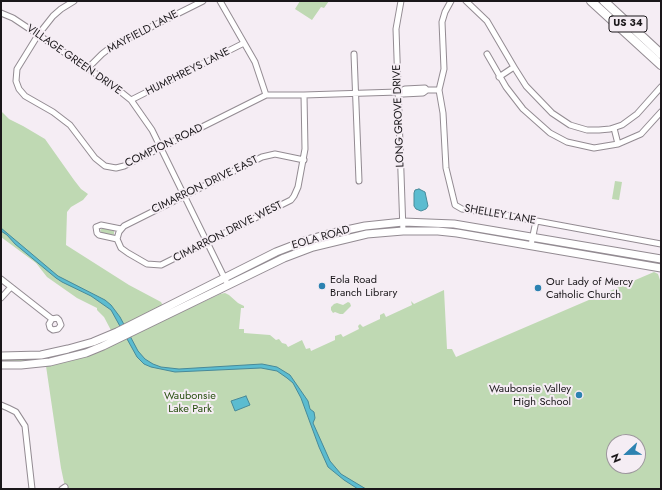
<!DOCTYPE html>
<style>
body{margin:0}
#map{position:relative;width:662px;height:490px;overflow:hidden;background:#f5edf4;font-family:Jost,sans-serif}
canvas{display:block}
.frame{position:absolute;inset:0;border:2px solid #1a171a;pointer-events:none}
.north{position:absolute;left:606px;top:434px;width:40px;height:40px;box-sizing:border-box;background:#f5edf4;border:1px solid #9d979d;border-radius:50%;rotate:248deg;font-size:11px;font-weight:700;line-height:16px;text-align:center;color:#1a171a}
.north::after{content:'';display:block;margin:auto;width:14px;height:18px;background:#2c82b1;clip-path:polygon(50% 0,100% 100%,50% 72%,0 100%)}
</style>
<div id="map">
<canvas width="662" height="490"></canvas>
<div class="frame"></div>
<div class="north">N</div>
</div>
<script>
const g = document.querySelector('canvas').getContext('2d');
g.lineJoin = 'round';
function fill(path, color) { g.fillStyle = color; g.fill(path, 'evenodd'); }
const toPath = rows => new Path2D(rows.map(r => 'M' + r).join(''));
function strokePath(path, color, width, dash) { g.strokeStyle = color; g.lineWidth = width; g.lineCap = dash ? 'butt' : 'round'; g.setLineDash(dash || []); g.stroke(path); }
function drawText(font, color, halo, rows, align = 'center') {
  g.font = font + ' Jost,sans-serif'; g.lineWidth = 4; g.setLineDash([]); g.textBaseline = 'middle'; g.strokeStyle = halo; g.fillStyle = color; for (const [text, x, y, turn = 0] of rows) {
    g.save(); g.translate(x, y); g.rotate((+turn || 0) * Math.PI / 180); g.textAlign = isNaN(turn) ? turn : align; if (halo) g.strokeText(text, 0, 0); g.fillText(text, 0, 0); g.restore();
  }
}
fill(toPath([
 [300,1,329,1,324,8,321,7,312,20,295,9],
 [1,111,9,119,23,126,45,139,74,180,81,189,88,194,83,200,71,207,67,212,66,245,129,285,161,302,165,310,189,299,167,313,169,318,220,294,225,293,229,295,238,303,244,306,244,308,241,308,239,329,244,329,244,333,270,335,276,340,279,339,282,343,286,344,288,347,302,340,306,349,310,348,311,351,335,340,335,336,341,334,343,337,359,329,358,326,360,324,363,327,380,319,380,315,384,313,386,317,412,305,411,301,414,304,444,290,447,349,452,349,456,357,654,272,658,274,661,283,661,489,67,489,65,487,61,468,46,366,95,353,117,343,91,348,90,346,114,336,104,317,97,310,97,308,77,298,47,277,36,263,1,237],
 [614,442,638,442,638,466,614,466],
 [615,181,622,182,619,200,612,199],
 [103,228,114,231,114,235,102,233,100,230],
 [354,232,267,263,267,262,278,254,297,247,325,237],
 [348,302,350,303,351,306,343,314,340,314,335,312,333,313,331,310,331,307,334,304,337,303,343,305],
 [59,354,60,357,26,362,1,362,1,359]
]), '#bfd9b3');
const water = toPath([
 [419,189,425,192,428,206,426,209,421,211,416,209,414,206,414,193,415,190,419,189],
 [1,228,58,276,105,300,111,305,120,317,138,351,145,359,153,364,161,367,179,369,262,364,277,367,290,375,308,401,310,409,314,412,315,418,313,423,330,461,341,474,366,489,358,489,344,480,328,467,319,447,301,398,293,383,287,378,277,371,261,368,175,372,151,367,144,364,137,357,111,310,91,296,62,282,56,278,15,244,7,235,1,231,1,228],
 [246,396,250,405,235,411,231,401,246,396]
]);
fill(water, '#5bbcd0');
strokePath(water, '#488a99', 1);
const street = toPath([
 [74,1,61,9,53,16,38,35,17,69,16,81,19,89,25,96,53,112,70,125,95,158,105,166,116,168,124,166,266,95,304,95,398,92,403,94,423,93,427,90],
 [220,1,255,62,266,95],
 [401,1,396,29,403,231],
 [451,1,445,12,442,22,444,69,439,90,443,113,446,168,455,205,462,209,499,214,661,244],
 [466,1,487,21,514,67,526,86,552,113,570,125,587,130,599,130,610,129,622,125,637,114,661,87],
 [1,13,13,18,43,38,111,84,131,100,152,130,228,285],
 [354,54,359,181],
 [487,54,506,87,523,109,550,133,567,142,594,148,618,144,641,134,661,112],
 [88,68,102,54,111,47,203,1],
 [499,77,514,67],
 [398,92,405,89,425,88,427,90,439,90],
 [131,100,244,43],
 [614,128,618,144],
 [117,239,121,248,128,253,147,264,161,265,291,200,294,196,298,187,305,149,304,95],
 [117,239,119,232,124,226,262,157,275,154,304,160],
 [117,239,99,235,97,233,96,227,101,225,121,229],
 [531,245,536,221],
 [1,279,52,319,57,318,59,320,61,325,58,329,53,330,50,328,49,324,52,319],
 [1,298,11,287],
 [1,405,8,408,16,412,25,426,32,489],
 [62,489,65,487]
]);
const secondary = toPath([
 [1,356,41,355,68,349,93,342,117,332,276,252,307,240,328,234,365,226,403,222,454,224,661,259],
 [1,365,21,365,50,362,86,353,103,346,284,258,313,247,367,234,403,231,438,231,457,233,661,268]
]);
const primary = toPath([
 [591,1,661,65],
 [604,1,661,54]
]);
strokePath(street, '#938b92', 7);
strokePath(secondary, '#938b92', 9);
strokePath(primary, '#938b92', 10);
strokePath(street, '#fff', 5);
strokePath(secondary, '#fff', 7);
strokePath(primary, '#fff', 8);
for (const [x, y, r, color] of [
 [322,286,4,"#2c82b1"],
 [538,288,4,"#2c82b1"],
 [579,395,4,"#2c82b1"]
]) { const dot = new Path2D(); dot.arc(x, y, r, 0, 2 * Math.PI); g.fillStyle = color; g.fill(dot); strokePath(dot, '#f5edf4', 1.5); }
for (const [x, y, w] of [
 [628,24,38]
]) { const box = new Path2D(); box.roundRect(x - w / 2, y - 8, w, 16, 3); g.fillStyle = '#f5edf4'; g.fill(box); strokePath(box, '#1a171a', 1); }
drawText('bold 10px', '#1a171a', null, [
 ["US 34",628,24]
]);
drawText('11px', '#1a171a', '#f5edf4', [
 ["MAYFIELD LANE",143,32,-28],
 ["VILLAGE GREEN DRIVE",74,60,35],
 ["HUMPHREYS LANE",188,72,-27],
 ["LONG GROVE DRIVE",399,116,-92],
 ["COMPTON ROAD",164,146,-26],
 ["CIMARRON DRIVE EAST",205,185,-26],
 ["SHELLEY LANE",500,215,10],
 ["CIMARRON DRIVE WEST",228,232,-27],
 ["EOLA ROAD",321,238,-16]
]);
drawText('11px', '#1a171a', '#f5edf4', [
 ["Eola Road",330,280],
 ["Branch Library",330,293],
 ["Our Lady of Mercy",546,282],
 ["Catholic Church",546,295],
 ["Waubonsie Valley",571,389,"right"],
 ["High School",571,402,"right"]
], 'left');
drawText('11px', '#284f10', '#f5edf4', [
 ["Waubonsie",190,396],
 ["Lake Park",190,409]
]);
</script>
